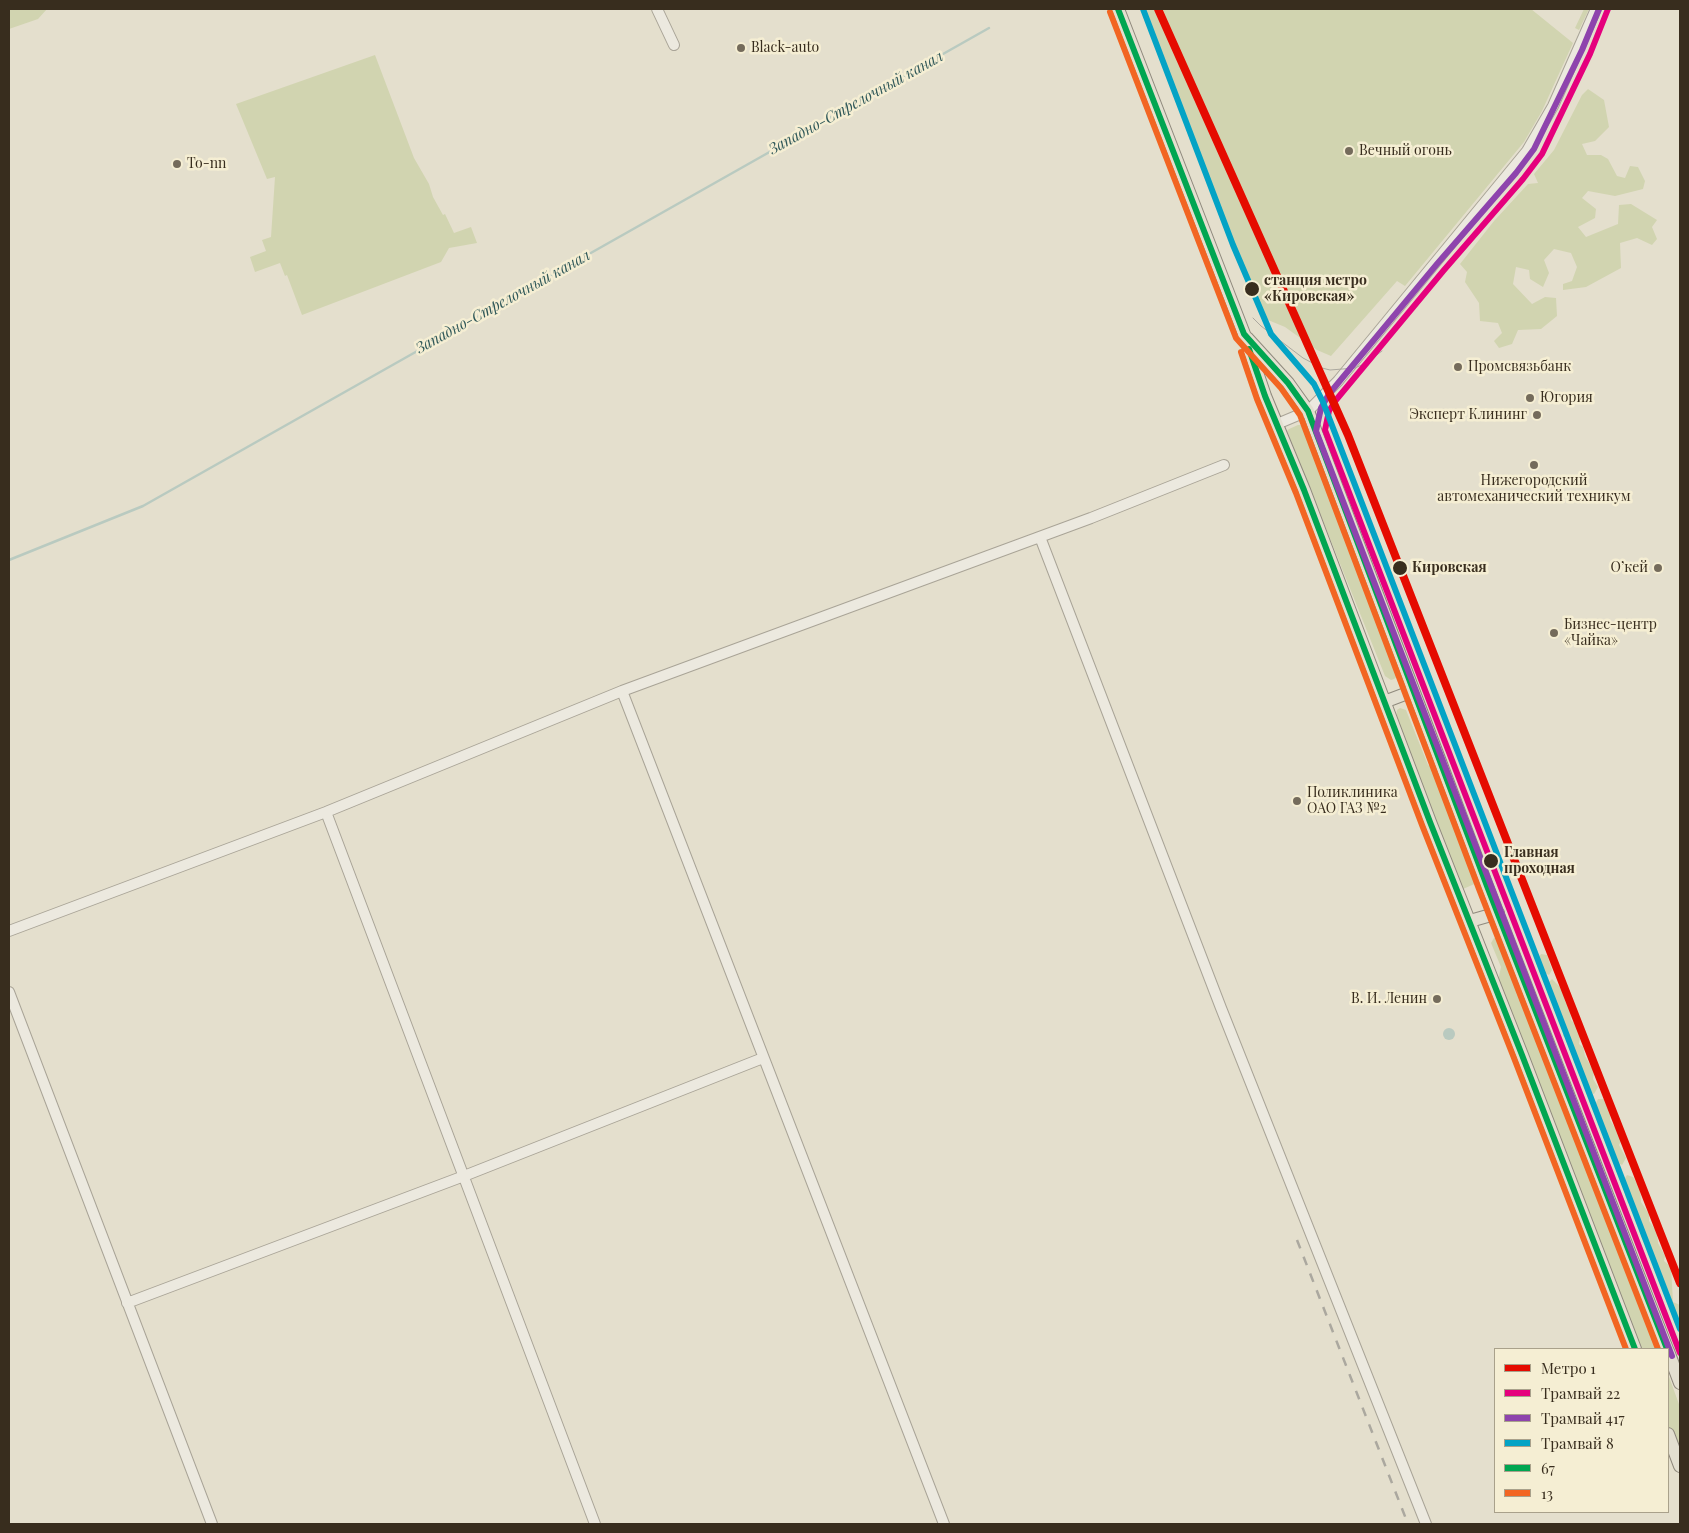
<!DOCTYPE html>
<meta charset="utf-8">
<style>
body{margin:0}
#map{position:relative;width:1689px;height:1533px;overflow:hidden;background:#e4dfcd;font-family:"Playfair Display",serif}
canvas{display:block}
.frame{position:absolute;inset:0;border:10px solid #382d1e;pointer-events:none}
.legend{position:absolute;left:1494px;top:1348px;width:175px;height:165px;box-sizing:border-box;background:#f5eed3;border:1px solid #a9a18b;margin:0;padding:6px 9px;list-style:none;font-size:15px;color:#382d1e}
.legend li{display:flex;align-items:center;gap:10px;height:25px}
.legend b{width:25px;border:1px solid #a9a18b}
</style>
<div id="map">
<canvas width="1689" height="1533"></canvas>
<div class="frame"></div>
<ul class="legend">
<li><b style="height:6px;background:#e50b00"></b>Метро 1</li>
<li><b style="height:6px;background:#e5007d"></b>Трамвай 22</li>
<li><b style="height:6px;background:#8e44ad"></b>Трамвай 417</li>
<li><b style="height:6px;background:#03a3c5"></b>Трамвай 8</li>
<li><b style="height:6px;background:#00a651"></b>67</li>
<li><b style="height:6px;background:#f26522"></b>13</li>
</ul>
</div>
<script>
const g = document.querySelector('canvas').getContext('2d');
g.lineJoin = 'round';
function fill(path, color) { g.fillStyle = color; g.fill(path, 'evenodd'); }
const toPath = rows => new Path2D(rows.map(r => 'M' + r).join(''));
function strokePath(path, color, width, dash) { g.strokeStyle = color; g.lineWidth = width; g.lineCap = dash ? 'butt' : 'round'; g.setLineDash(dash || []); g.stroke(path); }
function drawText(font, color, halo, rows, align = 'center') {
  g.font = font + ' "Playfair Display",serif'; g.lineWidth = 5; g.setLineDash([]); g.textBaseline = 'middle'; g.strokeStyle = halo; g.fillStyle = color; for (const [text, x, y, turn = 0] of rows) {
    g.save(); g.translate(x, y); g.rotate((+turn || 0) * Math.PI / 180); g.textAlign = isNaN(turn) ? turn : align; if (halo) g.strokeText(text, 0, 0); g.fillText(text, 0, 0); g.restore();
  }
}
fill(toPath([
 [9,9,47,9,38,19,9,29],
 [1143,9,1531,9,1573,43,1542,111,1524,142,1405,286,1397,281,1331,356,1317,350,1285,327,1268,320,1260,309],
 [1584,9,1589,9,1579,30,1575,28],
 [375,55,414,158,429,184,433,197,443,215,445,214,454,233,471,227,477,243,449,248,441,262,302,315,287,275,285,276,280,263,255,272,250,257,266,251,262,240,271,237,275,177,267,179,236,104],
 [1588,89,1604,100,1609,127,1595,141,1582,144,1587,155,1601,155,1608,159,1617,176,1625,178,1630,166,1638,167,1645,181,1643,189,1615,196,1588,191,1582,198,1596,209,1595,218,1578,227,1586,237,1618,224,1619,205,1631,204,1657,220,1652,227,1657,239,1652,245,1637,238,1620,243,1621,268,1586,287,1563,290,1563,284,1572,281,1577,267,1571,253,1554,249,1544,260,1549,273,1543,287,1530,279,1529,270,1516,267,1513,284,1532,304,1545,297,1556,298,1557,316,1541,329,1518,330,1512,344,1499,348,1494,341,1502,333,1498,323,1480,321,1479,303,1465,282,1467,272,1460,264,1494,221,1528,184,1538,183,1534,174,1554,150,1582,95],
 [1298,425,1303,425,1312,443,1398,670,1397,677,1394,679,1391,680,1385,676,1287,431,1289,429],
 [1400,708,1406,710,1428,765,1435,769,1479,882,1463,889,1396,717,1397,710],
 [1494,938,1497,938,1501,943,1658,1349,1639,1349,1498,981,1501,967,1491,943],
 [1541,954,1547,955,1552,970,1549,975,1541,971,1538,959],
 [1552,979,1563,990,1565,1001,1570,1009,1571,1020,1577,1026,1580,1037,1579,1044,1583,1047,1585,1056,1594,1072,1593,1079,1598,1087,1594,1094,1588,1091,1586,1083,1581,1077,1574,1061,1574,1048,1569,1039,1563,1036,1565,1027,1563,1019,1555,1011,1554,998,1548,993,1546,985],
 [1598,1099,1604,1099,1610,1113,1610,1120,1622,1139,1619,1145,1626,1158,1622,1165,1618,1163,1613,1150,1606,1145,1607,1138,1602,1131,1602,1121,1598,1117,1595,1105],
 [1627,1175,1633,1177,1640,1188,1641,1202,1649,1214,1649,1221,1657,1232,1658,1243,1665,1256,1664,1261,1671,1267,1673,1302,1680,1305,1680,1321,1677,1321,1669,1292,1659,1275,1657,1265,1641,1236,1639,1218,1633,1203,1628,1203,1625,1195,1627,1190,1624,1180],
 [1668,1374,1680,1407,1680,1457,1668,1424]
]), '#d1d4b0');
fill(toPath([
 '1443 1034a6 6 0 1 1 12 0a6 6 0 1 1-12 0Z'
]), '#b9cac0');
strokePath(toPath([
 [9,560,143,506,989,28]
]), '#b9cac0', 2.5);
const minor = toPath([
 [657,9,674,45],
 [1277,424,1308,411,1338,381,1527,151,1553,106,1596,9],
 [1040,537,1221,1008,1426,1524],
 [622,691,944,1524],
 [326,812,595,1524],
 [9,931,326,812,622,691,1091,518,1224,465],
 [9,992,212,1524],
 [127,1303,464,1176,763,1058]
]);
const major = toPath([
 [1118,9,1244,334,1265,396,1304,490,1430,822,1522,1055,1635,1349],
 [1247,338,1288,383,1308,411,1487,886,1667,1349],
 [1384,702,1413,691],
 [1470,921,1498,913],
 [1668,1351,1680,1383],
 [1668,1434,1680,1466]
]);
strokePath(minor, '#a9a497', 12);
strokePath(major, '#8f897d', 14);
strokePath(minor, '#ece9df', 10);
strokePath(major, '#e3dfd0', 12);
strokePath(toPath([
 [1253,318,1261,326,1303,358,1322,368,1330,370,1355,368,1366,363,1382,351]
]), '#aba89f', 1);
strokePath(toPath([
 [1297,1240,1408,1524]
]), '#aba89f', 2.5, [9, 9]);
strokePath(toPath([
 [1118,9,1244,334,1288,383,1308,411,1487,886,1667,1349],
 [1249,349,1265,396,1304,490,1430,822,1522,1055,1635,1349]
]), '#00a651', 6);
strokePath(toPath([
 [1110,12,1236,338,1281,388,1300,415,1479,889,1658,1349],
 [1241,352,1257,399,1296,493,1422,825,1514,1058,1626,1349]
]), '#f26522', 6);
strokePath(toPath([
 [1608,9,1590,54,1542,154,1523,179,1444,270,1336,400,1329,411,1325,430,1680,1353]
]), '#e5007d', 6);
strokePath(toPath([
 [1599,9,1582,50,1534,149,1516,173,1437,264,1329,394,1321,408,1316,431,1672,1356]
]), '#8e44ad', 6);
strokePath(toPath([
 [1143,9,1233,245,1271,334,1314,384,1323,402,1680,1329]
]), '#03a3c5', 6);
strokePath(toPath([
 [1158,9,1348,435,1680,1283]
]), '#e50b00', 8);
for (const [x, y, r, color] of [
 [741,48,5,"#746b5b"],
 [1349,151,5,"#746b5b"],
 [177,164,5,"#746b5b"],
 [1252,289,8,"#382d1e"],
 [1458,367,5,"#746b5b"],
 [1530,398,5,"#746b5b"],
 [1537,415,5,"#746b5b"],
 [1534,465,5,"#746b5b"],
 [1400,568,8,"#382d1e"],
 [1658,568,5,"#746b5b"],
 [1554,633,5,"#746b5b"],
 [1297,801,5,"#746b5b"],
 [1491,861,8,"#382d1e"],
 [1437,999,5,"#746b5b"]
]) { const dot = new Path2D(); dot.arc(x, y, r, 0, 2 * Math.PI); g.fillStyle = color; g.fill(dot); strokePath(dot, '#f5eed3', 2); }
drawText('14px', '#382d1e', '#f5eed3', [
 ["Black-auto",751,48],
 ["Вечный огонь",1359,151],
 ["To-nn",187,164],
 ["Промсвязьбанк",1468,367],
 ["Югория",1540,398],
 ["Эксперт Клининг",1527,415,"right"],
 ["Нижегородский",1534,481,"center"],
 ["автомеханический техникум",1534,497,"center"],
 ["О’кей",1648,568,"right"],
 ["Бизнес-центр",1564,625],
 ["«Чайка»",1564,641],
 ["Поликлиника",1307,793],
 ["ОАО ГАЗ №2",1307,809],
 ["В. И. Ленин",1427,999,"right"]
], 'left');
drawText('bold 14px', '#382d1e', '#f5eed3', [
 ["станция метро",1264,281],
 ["«Кировская»",1264,297],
 ["Кировская",1412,568],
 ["Главная",1504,853],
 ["проходная",1504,869]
], 'left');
drawText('italic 15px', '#2e5758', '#f5eed3', [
 ["Западно-Стрелочный канал",856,103,-29],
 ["Западно-Стрелочный канал",503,302,-29]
]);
</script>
